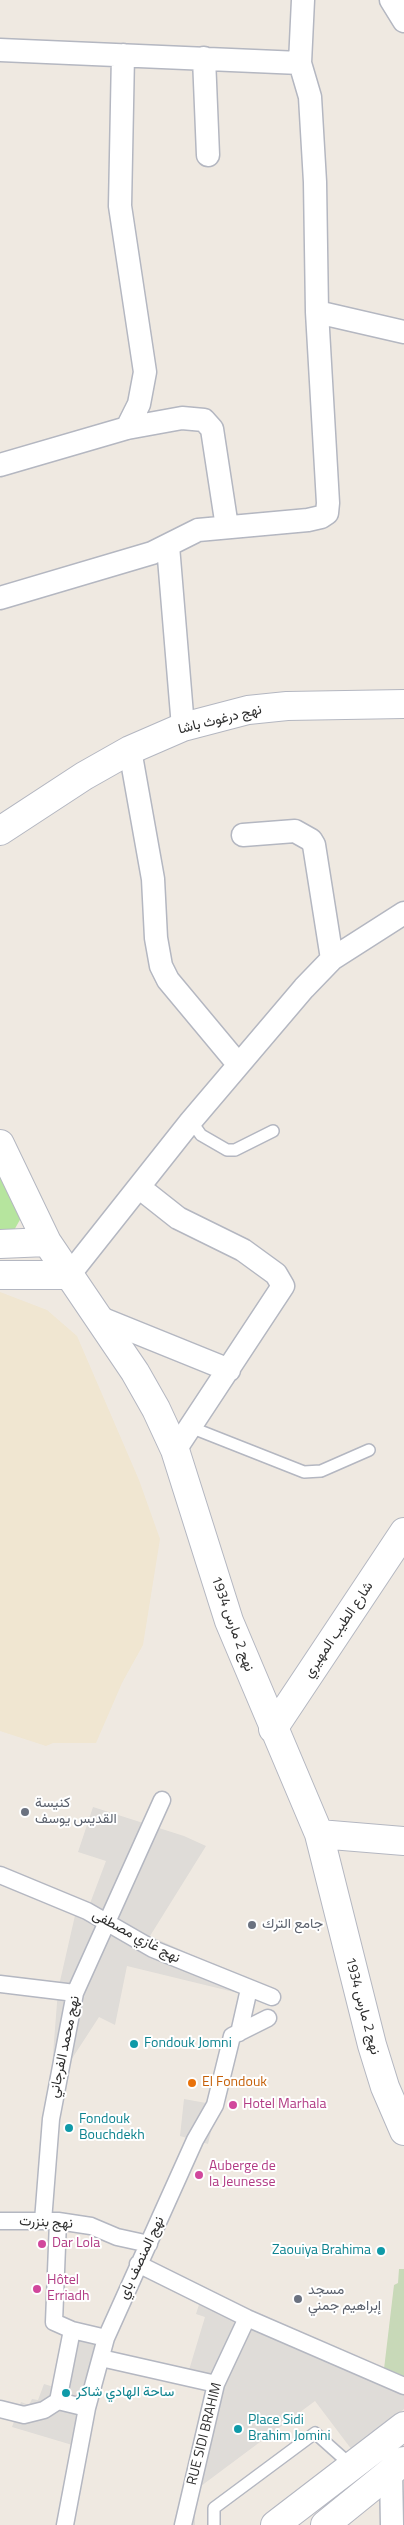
<!DOCTYPE html>
<meta charset="utf-8">
<style>
body{margin:0}
canvas{display:block;background:#efe9e1}
</style>
<canvas width="404" height="2525"></canvas>
<script>
const g = document.querySelector('canvas').getContext('2d');
g.lineJoin = 'round';
function fill(path, color) { g.fillStyle = color; g.fill(path, 'evenodd'); }
const toPath = rows => new Path2D(rows.map(r => 'M' + r).join(''));
function strokePath(path, color, width, dash) { g.strokeStyle = color; g.lineWidth = width; g.lineCap = dash ? 'butt' : 'round'; g.setLineDash(dash || []); g.stroke(path); }
function drawText(font, color, halo, rows, align = 'center') {
  g.font = font + ' "Titillium Web",Vazirmatn,sans-serif'; g.lineWidth = 4; g.setLineDash([]); g.textBaseline = 'middle'; g.strokeStyle = halo; g.fillStyle = color; for (const [text, x, y, turn = 0] of rows) {
    g.save(); g.translate(x, y); g.rotate((+turn || 0) * Math.PI / 180); g.textAlign = isNaN(turn) ? turn : align; if (halo) g.strokeText(text, 0, 0); g.fillText(text, 0, 0); g.restore();
  }
}
fill(toPath([
 [0,1292,47,1310,77,1336,139,1480,160,1539,143,1645,122,1683,96,1743,53,1743,46,1746,0,1731]
]), '#f0e6d1');
fill(toPath([
 [0,1170,21,1218,13,1232,0,1232]
]), '#b6e59e');
fill(toPath([
 [399,2269,404,2269,404,2379,384,2369,394,2285,398,2283]
]), '#c8d9b8');
fill(toPath([
 [93,1807,184,1836,206,1846,150,1936,244,1978,238,1993,127,1966,115,2025,99,2017,62,2074,51,2080,58,1990,76,1911,86,1914,106,1861,78,1852],
 [184,2099,217,2105,208,2144,180,2136],
 [202,2295,404,2379,404,2409,352,2450,315,2401,201,2486,195,2510,195,2525,179,2525,210,2386,186,2380,205,2317,196,2314],
 [69,2329,106,2338,79,2447,12,2427,21,2402,29,2405,32,2399,38,2400,44,2384,54,2387]
]), '#dfdcd8');
const service = toPath([
 [191,1121,201,1135,227,1150,235,1150,273,1131],
 [190,1427,304,1472,321,1471,369,1450],
 [214,2525,214,2508,315,2433,352,2466]
]);
const pedestrian = toPath([
 [0,1875,87,1911,153,1949,272,1997],
 [0,1984,75,1993],
 [239,2033,249,1989],
 [0,2221,58,2221,91,2226,117,2237,149,2244],
 [43,2221,51,2119,75,1993,162,1800],
 [58,2221,54,2322,72,2330,106,2338],
 [138,2264,247,2318,404,2386],
 [101,2358,216,2384],
 [58,2401,72,2330],
 [0,2409,24,2415,44,2410,58,2401,87,2408],
 [65,2525,87,2408,106,2338,195,2140,215,2105,232,2036,268,2018],
 [183,2525,216,2384,247,2318]
]);
const minor = toPath([
 [391,0,404,21],
 [0,50,300,63],
 [123,55,120,206,145,372,139,404,127,428],
 [204,58,208,155],
 [317,312,404,332],
 [0,465,127,428,182,418,204,420,212,429,227,527],
 [168,546,183,727],
 [0,598,152,553,198,530,308,520,321,517,327,513,328,503,317,312,315,182,310,97,300,63,303,0],
 [130,750,153,879,156,938,161,966,168,980,238,1064],
 [243,835,295,831,311,840,314,845,332,959],
 [140,1188,178,1218,243,1250,276,1274,283,1286,175,1450],
 [69,1275,191,1121,304,988,332,959,404,913],
 [98,1317,229,1370],
 [391,2471,392,2525]
]);
const tertiary = toPath([
 [0,1144,47,1242,135,1372,156,1409,175,1450,229,1621,319,1834,372,2045,385,2087,404,2131],
 [0,1244,47,1242],
 [0,1275,69,1275],
 [273,1729,404,1532],
 [319,1834,404,1841],
 [275,2525,404,2426],
 [325,2525,404,2461]
]);
const secondary = toPath([
 [0,831,84,776,130,750,183,727,248,710,287,706,404,704]
]);
strokePath(service, '#b4b7c1', 14);
strokePath(pedestrian, '#b4b7c1', 19);
strokePath(minor, '#b4b7c1', 25);
strokePath(tertiary, '#b4b7c1', 30);
strokePath(secondary, '#b4b7c1', 30);
strokePath(service, '#fff', 11);
strokePath(pedestrian, '#fff', 16);
strokePath(minor, '#fff', 22);
strokePath(tertiary, '#fff', 28);
strokePath(secondary, '#fff', 28);
for (const [x, y, r, color] of [
 [25,1812,5,"#6b7280"],
 [252,1925,5,"#6b7280"],
 [134,2044,5,"#0f9aa8"],
 [192,2083,5,"#e8710a"],
 [233,2105,5,"#d1479c"],
 [69,2128,5,"#0f9aa8"],
 [199,2175,5,"#d1479c"],
 [42,2244,5,"#d1479c"],
 [381,2251,5,"#0f9aa8"],
 [37,2289,5,"#d1479c"],
 [298,2299,5,"#6b7280"],
 [66,2393,5,"#0f9aa8"],
 [238,2429,5,"#0f9aa8"]
]) { const dot = new Path2D(); dot.arc(x, y, r, 0, 2 * Math.PI); g.fillStyle = color; g.fill(dot); strokePath(dot, '#fff', 2); }
drawText('14px', '#2e2e2e', '#fff', [
 ["نهج درغوث باشا",220,720,-14],
 ["نهج 2 مارس 1934",232,1624,70],
 ["شارع الطيب المهيري",339,1630,-56],
 ["نهج غازي مصطفى",136,1937,28],
 ["نهج 2 مارس 1934",362,2006,75],
 ["نهج محمد الفرجاني",65,2047,-78],
 ["نهج بنزرت",46,2223,3],
 ["نهج المنصف باي",142,2258,-65],
 ["RUE SIDI BRAHIM",205,2434,-76]
]);
drawText('14px', '#5b616d', '#fff', [
 ["كنيسة",35,1804],
 ["القديس يوسف",35,1820],
 ["جامع الترك",262,1925],
 ["مسجد",308,2291],
 ["إبراهيم جمني",308,2307]
], 'left');
drawText('14px', '#0d838f', '#fff', [
 ["Fondouk Jomni",144,2044],
 ["Fondouk",79,2120],
 ["Bouchdekh",79,2136],
 ["Zaouiya Brahima",371,2251,"right"],
 ["ساحة الهادي شاكر",76,2393],
 ["Place Sidi",248,2421],
 ["Brahim Jomini",248,2437]
], 'left');
drawText('14px', '#c56008', '#fff', [
 ["El Fondouk",202,2083]
], 'left');
drawText('14px', '#b23c85', '#fff', [
 ["Hotel Marhala",243,2105],
 ["Auberge de",209,2167],
 ["la Jeunesse",209,2183],
 ["Dar Lola",52,2244],
 ["Hôtel",47,2281],
 ["Erriadh",47,2297]
], 'left');
</script>
